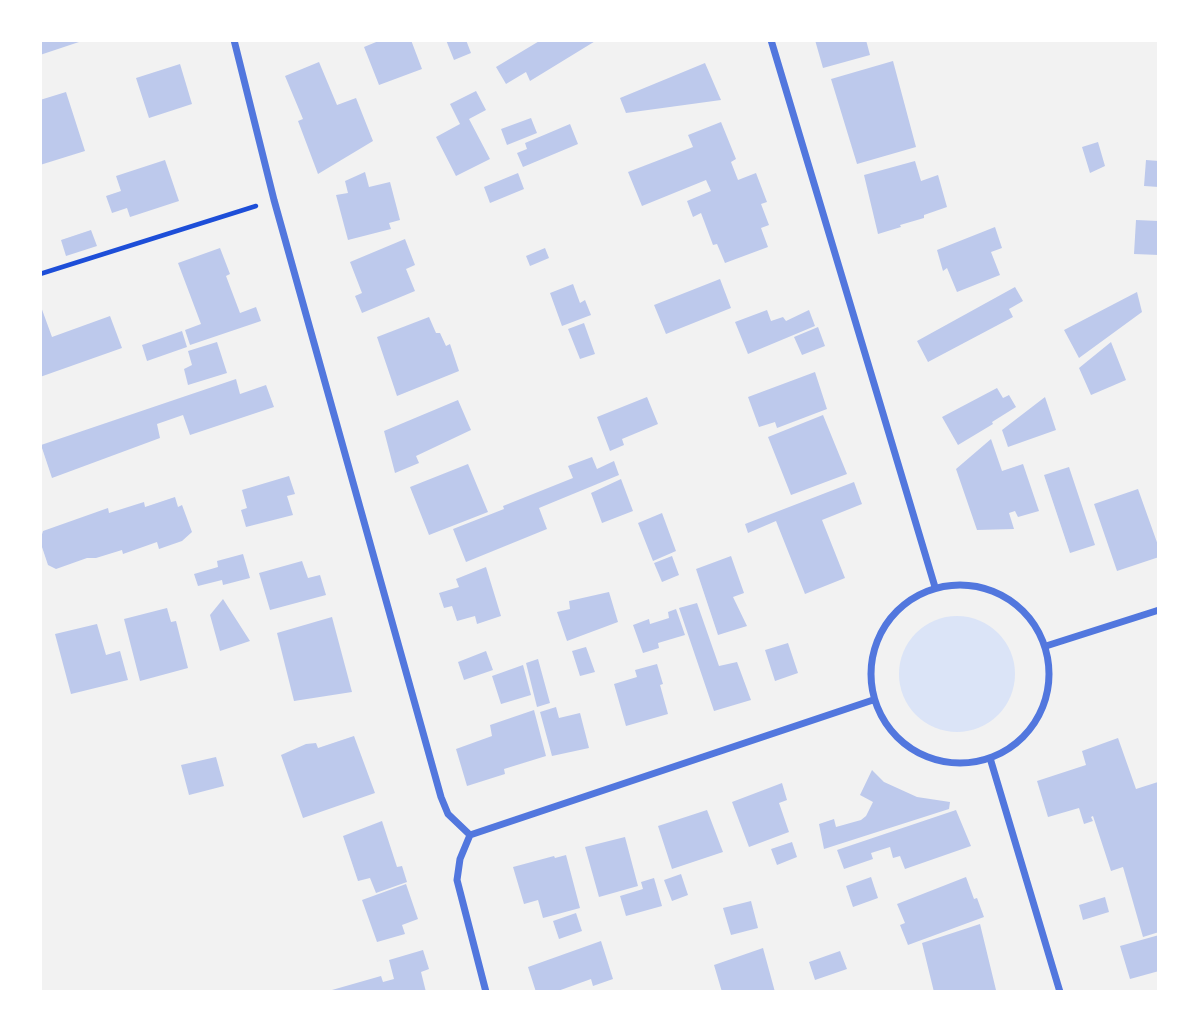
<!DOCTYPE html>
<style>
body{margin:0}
#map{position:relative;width:1199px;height:1032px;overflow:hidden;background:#f2f2f2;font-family:Merriweather,serif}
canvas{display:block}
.frame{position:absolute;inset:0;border:42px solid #fff;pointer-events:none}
</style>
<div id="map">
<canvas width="1199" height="1032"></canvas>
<div class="frame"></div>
</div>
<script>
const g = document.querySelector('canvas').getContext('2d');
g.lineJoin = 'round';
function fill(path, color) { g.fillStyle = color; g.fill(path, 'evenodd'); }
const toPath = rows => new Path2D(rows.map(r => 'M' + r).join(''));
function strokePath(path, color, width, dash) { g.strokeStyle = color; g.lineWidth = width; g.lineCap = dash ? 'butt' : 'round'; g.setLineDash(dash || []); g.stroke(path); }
fill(toPath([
 '899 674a58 58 0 1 1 116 0a58 58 0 1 1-116 0Z'
]), '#dbe4f7');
fill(toPath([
 [40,40,82,40,82,41,40,55],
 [381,40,411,40,422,69,379,85,364,47],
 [446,40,466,40,471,53,454,60],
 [541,40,597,40,530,81,526,72,506,84,496,67],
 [815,40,866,40,870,55,823,68],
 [893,61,916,147,857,164,831,79],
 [319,62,337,105,356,98,373,141,318,174,298,121,303,119,285,76],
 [705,63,721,100,626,113,620,98],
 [180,64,192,104,149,118,136,78],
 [476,91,486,110,469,119,490,159,456,176,436,137,460,124,450,104],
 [66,92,85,151,40,165,40,100],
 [531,118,537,133,507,145,501,129],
 [721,122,736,159,731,162,738,180,756,173,767,202,761,204,769,225,761,228,768,247,725,263,717,244,713,245,701,213,693,217,687,201,711,191,706,180,642,206,628,172,693,147,688,135],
 [570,124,578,144,523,167,517,153,527,149,525,143],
 [1098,142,1105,166,1090,173,1082,147],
 [165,160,179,201,130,217,127,208,112,213,106,196,121,191,116,176],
 [1146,160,1159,161,1159,187,1144,186],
 [915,161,921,181,938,175,947,207,924,215,924,218,900,225,901,227,878,234,864,175],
 [365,172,369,187,390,182,400,220,389,223,391,229,348,240,336,195,348,193,345,181],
 [518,173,524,189,490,203,484,187],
 [1136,220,1159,221,1159,255,1134,254],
 [995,227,1002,248,991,252,1000,275,957,292,947,268,943,271,937,250],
 [91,230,97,246,66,256,61,240],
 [405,239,415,265,406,269,415,291,362,313,355,296,362,293,350,262],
 [220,248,230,274,226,276,240,313,256,307,261,321,190,345,185,330,201,324,178,263],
 [545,248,549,258,530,266,526,256],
 [720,279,731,308,666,334,654,305],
 [573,284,580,303,585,300,591,315,562,326,550,293],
 [1015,287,1023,301,1009,309,1013,317,928,362,917,341],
 [1137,292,1142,312,1079,358,1064,330],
 [40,304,52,337,110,316,122,348,40,377],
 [767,310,771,321,783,317,786,321,809,310,815,326,748,354,735,322],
 [429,317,436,333,440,333,446,346,450,344,459,371,397,396,377,337],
 [584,323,595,354,580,359,568,329],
 [818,327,825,346,802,355,794,337],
 [182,331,187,347,147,361,142,345],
 [217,342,227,373,188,385,184,369,192,365,188,351],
 [1111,342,1126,380,1091,395,1079,368],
 [815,372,827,409,777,428,775,422,759,427,748,397],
 [236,379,240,394,266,385,274,407,190,435,183,415,157,424,160,438,52,478,41,445],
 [997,388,1003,398,1009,395,1016,407,992,422,993,424,958,445,942,417],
 [647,397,658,424,622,439,624,445,610,451,597,417],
 [1045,397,1056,430,1008,447,1002,430],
 [458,400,471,430,416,456,419,463,395,473,384,431],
 [823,415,847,474,791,495,768,437],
 [991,439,1002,471,1023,464,1039,511,1018,517,1015,511,1009,513,1014,529,977,530,956,469],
 [592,457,597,469,614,461,619,475,539,508,547,529,466,562,453,529,504,509,503,506,573,478,568,466],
 [468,464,488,512,429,535,410,487],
 [1069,467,1095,545,1070,553,1044,475],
 [289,476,295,494,287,496,293,515,246,527,241,510,247,508,242,490],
 [621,479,633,511,602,523,591,493],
 [854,482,862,504,822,520,845,578,805,594,776,521,748,533,745,524],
 [1138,489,1159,548,1159,557,1117,571,1094,504],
 [175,497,178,507,182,505,192,532,182,541,159,549,157,542,123,554,122,550,96,558,87,558,56,569,48,565,40,541,43,531,108,508,109,513,144,502,145,507],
 [662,513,676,551,653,561,638,523],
 [243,554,250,578,223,585,222,580,198,586,194,574,218,567,217,561],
 [672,556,679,575,662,582,654,563],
 [731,556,744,593,733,597,747,626,718,635,696,569],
 [302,561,308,578,320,575,326,595,270,610,259,573],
 [486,567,501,616,477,624,475,616,457,621,452,606,444,608,439,593,459,587,456,579],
 [609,592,618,622,567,641,557,612,570,609,569,601],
 [223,599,250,641,220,651,210,615],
 [697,603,719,666,737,662,751,700,714,711,679,608],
 [167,608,171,622,176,621,188,668,140,681,124,619],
 [676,609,685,635,658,643,659,648,643,653,633,625,649,619,650,624,669,618,668,612],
 [332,617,352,692,294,701,277,633],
 [97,624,106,655,120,651,128,680,71,694,55,634],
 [788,643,798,673,775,681,765,650],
 [586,647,595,672,580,676,572,651],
 [486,651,493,670,464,680,458,662],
 [538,659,550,703,537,707,526,663],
 [657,664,663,684,660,685,668,714,626,726,614,684,637,677,635,670],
 [523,665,531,695,501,704,492,676],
 [556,707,559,718,580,713,589,748,552,756,540,712],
 [534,710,546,756,504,769,505,774,467,786,456,749,492,736,490,725],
 [354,736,375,793,303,818,281,755,306,744,316,743,318,748],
 [1118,738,1136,789,1158,782,1159,786,1159,932,1143,937,1123,867,1111,871,1093,816,1091,817,1093,821,1084,824,1079,808,1048,817,1037,781,1086,765,1082,751],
 [216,757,224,786,189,795,181,765],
 [872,770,884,782,917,797,950,802,949,809,824,849,819,824,834,819,836,827,861,820,866,816,873,802,860,795],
 [782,783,787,800,779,803,789,832,749,847,732,802],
 [707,810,723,852,672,869,658,826],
 [956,810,971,846,905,869,900,856,893,858,890,847,871,853,873,859,844,869,837,850],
 [382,821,397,867,402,866,407,882,376,893,370,878,358,881,343,836],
 [625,837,638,886,599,897,585,847],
 [792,842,797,857,777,865,771,849],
 [566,855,580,908,543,918,538,900,524,904,513,867,554,856,555,858],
 [681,874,688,895,672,901,664,880],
 [871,877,878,898,853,907,846,886],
 [966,877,974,899,977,898,984,917,908,945,900,925,905,923,897,904],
 [654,878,662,906,626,916,620,896,643,889,641,882],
 [406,884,418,919,402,925,405,934,377,942,362,900],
 [1105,897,1109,912,1083,920,1079,905],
 [751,901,758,928,731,935,723,908],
 [576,913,582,931,559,939,553,921],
 [980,924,996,990,934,992,922,943],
 [1159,935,1159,971,1130,979,1120,946],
 [601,941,613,979,593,986,591,979,555,992,536,992,528,967],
 [763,948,775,992,722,992,714,965],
 [423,950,429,969,421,972,426,992,325,992,381,976,383,982,394,979,389,960],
 [840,951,847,969,815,980,809,962]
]), '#bdc9ec');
strokePath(toPath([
 [40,274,256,206]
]), '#1d4ed8', 4.5);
strokePath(toPath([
 [234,40,274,200,441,797,448,814,470,835],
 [771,40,935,587],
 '871 674a89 89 0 1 1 178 0a89 89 0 1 1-178 0Z',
 [1046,646,1159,610],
 [990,758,1060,992],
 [470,835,873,700],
 [470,835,460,859,457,880,486,992]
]), '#5277de', 7);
</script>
